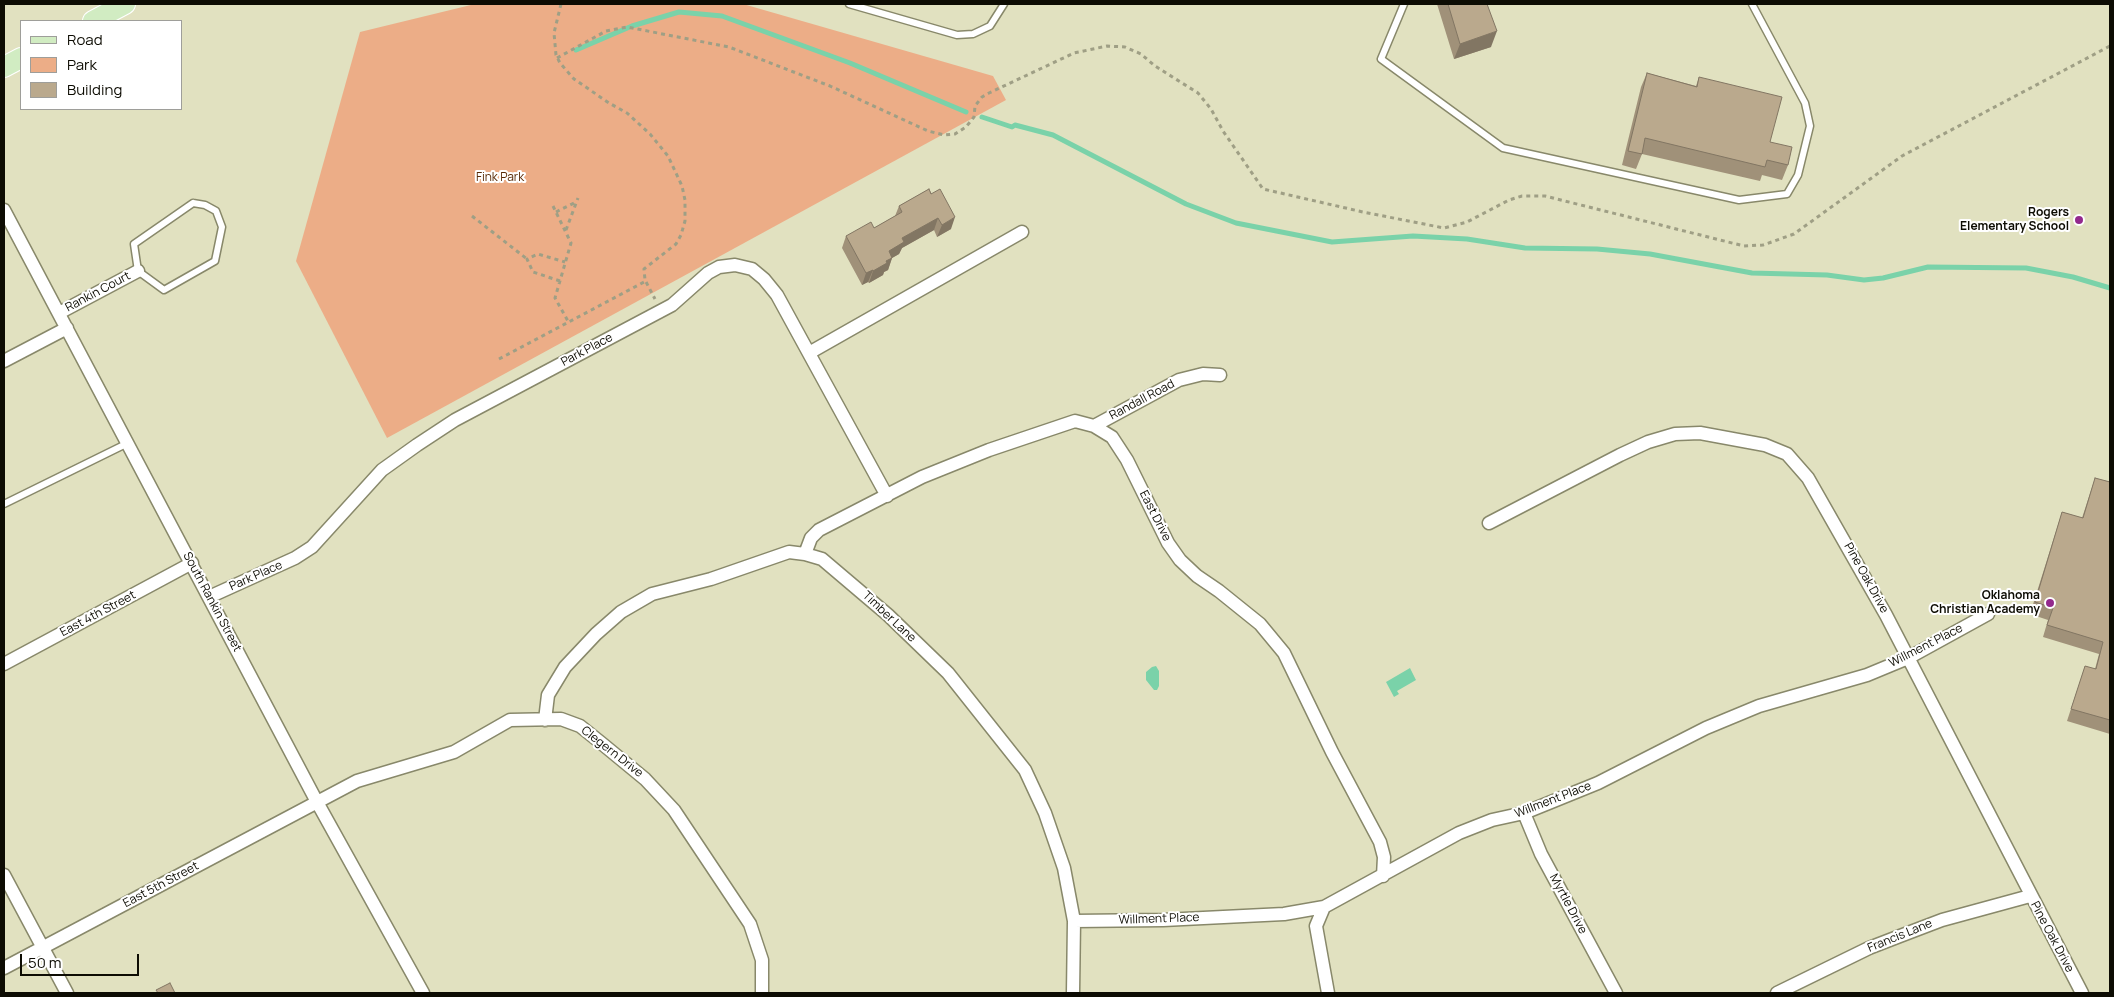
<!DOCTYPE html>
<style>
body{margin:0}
#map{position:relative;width:2114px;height:997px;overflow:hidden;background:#e1e1c0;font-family:Manrope,sans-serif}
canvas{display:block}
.frame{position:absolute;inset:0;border:5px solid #0d0c03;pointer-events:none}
.legend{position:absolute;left:20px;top:20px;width:162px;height:90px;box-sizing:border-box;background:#fff;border:1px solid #9e9e9a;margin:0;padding:6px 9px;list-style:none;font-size:15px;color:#0d0c03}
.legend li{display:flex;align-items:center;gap:10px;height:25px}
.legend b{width:25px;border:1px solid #9e9e9a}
.scale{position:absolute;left:20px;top:954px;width:119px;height:22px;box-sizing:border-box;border:2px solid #0d0c03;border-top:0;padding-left:6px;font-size:15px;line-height:18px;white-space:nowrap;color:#0d0c03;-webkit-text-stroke:4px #fff;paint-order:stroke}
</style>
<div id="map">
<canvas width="2114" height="997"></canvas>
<div class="frame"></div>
<ul class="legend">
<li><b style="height:6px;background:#d1ecc2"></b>Road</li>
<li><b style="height:14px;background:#ecad87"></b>Park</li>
<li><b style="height:14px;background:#baa98d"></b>Building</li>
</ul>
<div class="scale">50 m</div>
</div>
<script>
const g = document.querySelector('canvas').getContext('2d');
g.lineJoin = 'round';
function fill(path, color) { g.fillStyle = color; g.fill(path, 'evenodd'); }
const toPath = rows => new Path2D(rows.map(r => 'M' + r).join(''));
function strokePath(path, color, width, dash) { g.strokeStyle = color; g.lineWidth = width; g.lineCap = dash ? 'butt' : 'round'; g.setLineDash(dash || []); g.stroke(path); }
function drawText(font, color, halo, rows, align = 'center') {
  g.font = font + ' Manrope,sans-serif'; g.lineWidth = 4; g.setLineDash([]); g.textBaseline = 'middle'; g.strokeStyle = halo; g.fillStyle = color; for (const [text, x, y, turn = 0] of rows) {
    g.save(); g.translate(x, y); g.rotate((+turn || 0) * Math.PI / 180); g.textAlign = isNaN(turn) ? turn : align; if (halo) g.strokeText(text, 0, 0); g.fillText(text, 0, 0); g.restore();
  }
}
fill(toPath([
 [475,4,743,4,993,76,1006,100,387,438,296,261,360,32]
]), '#ecad87');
fill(toPath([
 [1152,667,1156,666,1159,671,1159,686,1157,690,1154,690,1146,680,1146,672],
 [1410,668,1416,680,1397,691,1399,694,1394,697,1386,682]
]), '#7ad2a9');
strokePath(toPath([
 [576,50,632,26,679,12,722,16,850,63,966,112],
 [982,117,1012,127,1015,125,1053,135,1186,204,1236,223,1332,242,1413,236,1467,239,1525,248,1597,249,1650,254,1752,273,1827,275,1864,280,1883,278,1928,267,2026,268,2073,277,2110,288]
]), '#7ad2a9', 5);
const service = toPath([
 [849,4,957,35,973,34,990,26,1004,4],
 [1404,4,1381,59,1503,148,1739,200,1787,194,1798,175,1810,126,1805,103,1752,4],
 [193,203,205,205,216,211,222,227,215,261,164,290,138,271,134,244,193,203],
 [4,504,128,443]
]);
const minor = toPath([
 [4,210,317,802,423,993],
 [59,313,138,271],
 [809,353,1022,232],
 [4,361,67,328],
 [1094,426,1179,380,1203,374,1220,375],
 [1489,523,1620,455,1648,442,1675,434,1700,433,1765,445,1787,454,1808,478,1886,615,2082,993],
 [805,554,811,538,819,530,922,477,989,450,1075,421,1094,426,1112,437,1127,460,1168,543,1180,560,1197,576,1219,591,1260,624,1284,653,1332,752,1380,842,1384,857,1383,876],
 [209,597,295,558,312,547,382,470,417,445,455,420,672,305,708,273,719,267,735,265,752,269,764,279,777,295,887,496],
 [4,664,192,563],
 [545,720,548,695,565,667,596,634,621,612,652,594,711,579,789,552,805,554,822,559,888,615,948,673,1025,770,1045,813,1064,868,1074,921,1073,993],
 [1524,813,1541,854,1616,993],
 [4,875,67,993],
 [1324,907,1316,926,1328,993],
 [1074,921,1163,920,1284,914,1324,907,1459,833,1492,820,1524,813,1598,783,1706,728,1759,706,1867,675,1908,658,1988,614],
 [4,968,357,781,454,752,510,720,561,719,580,726,600,742,645,779,674,810,750,924,762,960,762,993],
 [1777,993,1869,948,1900,936,1942,920,2030,896]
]);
const primary = toPath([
 [93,21,125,4],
 [4,67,21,58]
]);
strokePath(service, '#88886a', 9);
strokePath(minor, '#88886a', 15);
strokePath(primary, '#fff', 22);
strokePath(toPath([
 [561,4,554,33,556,55,560,63,574,79,609,103,627,113,650,134,668,156,682,186,685,200,685,221,681,235,676,244,644,269,645,280,655,299],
 [557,58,606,31,627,27,729,47,830,86,928,131,944,135,955,134,966,127,974,117,975,106,982,97,989,93,1074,53,1107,46,1125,47,1141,54,1155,66,1198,93,1211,109,1223,131,1263,189,1363,212,1444,228,1467,222,1509,200,1522,196,1545,196,1744,246,1763,245,1794,234,1902,156,2110,46],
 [553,206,571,243,555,298,569,323],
 [556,212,576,202],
 [472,216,527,259],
 [566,230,578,198],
 [560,281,533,272,527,259,538,254,565,262],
 [499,359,646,281]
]), '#9f9f85', 3, [4, 4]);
strokePath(service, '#fff', 6);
strokePath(minor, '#fff', 12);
strokePath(primary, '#d1ecc2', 20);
fill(toPath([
 [1437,4,1487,4,1491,47,1454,59],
 [1647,73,1696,86,1699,77,1770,142,1788,165,1782,180,1762,175,1760,181,1642,154,1636,169,1622,165,1641,87],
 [929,189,951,229,937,237,934,230,902,248,899,254,892,258,888,270,884,272,883,275,869,283,868,282,862,285,842,248,846,236,874,228,895,216,899,206],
 [2095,478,2110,482,2110,734,2067,721,2085,666,2095,669,2099,654,2043,637,2048,620,2030,614,2062,512,2082,518]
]), '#a09179');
fill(toPath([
 [1497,31,1491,47,1454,59,1460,44],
 [955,217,951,229,937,237,942,225],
 [938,218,934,230,902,248,899,254,892,258,888,270,884,272,883,275,869,283,873,271,889,251,902,238],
 [873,270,868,282,862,285,866,273]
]), '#827663');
const building = toPath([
 [1448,4,1487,4,1497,31,1460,44,1448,4],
 [1647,73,1697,87,1699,77,1782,97,1770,142,1792,147,1788,165,1767,160,1765,167,1645,138,1642,154,1628,151,1647,73],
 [929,189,931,194,940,189,955,217,942,225,938,218,902,238,904,242,889,251,892,258,886,261,887,263,873,271,873,270,866,273,846,236,871,222,874,228,902,212,899,206,929,189],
 [2095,478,2110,482,2110,720,2071,709,2085,666,2096,669,2103,642,2047,625,2053,608,2035,602,2062,512,2083,518,2095,478],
 [170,983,175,993,158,993,156,990,170,983]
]);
fill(building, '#baa98d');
strokePath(building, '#827663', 1);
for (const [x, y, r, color] of [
 [2079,220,5,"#93298d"],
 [2050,603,5,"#93298d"]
]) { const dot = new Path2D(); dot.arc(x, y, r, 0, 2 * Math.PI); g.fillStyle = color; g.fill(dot); strokePath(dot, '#fff', 2); }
drawText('12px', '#592b07', '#fff', [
 ["Fink Park",500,178]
]);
drawText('bold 12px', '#0d0c03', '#fff', [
 ["Rogers",2069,213],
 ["Elementary School",2069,227],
 ["Oklahoma",2040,596],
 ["Christian Academy",2040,610]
], 'right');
drawText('12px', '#0d0c03', '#fff', [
 ["Rankin Court",98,292,-28],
 ["Park Place",587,350,-28],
 ["Randall Road",1142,400,-28],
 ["East Drive",1155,516,63],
 ["Park Place",256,576,-24],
 ["Pine Oak Drive",1866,578,61],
 ["South Rankin Street",212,602,62],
 ["East 4th Street",98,614,-28],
 ["Timber Lane",889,617,43],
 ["Willment Place",1926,646,-27],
 ["Clegern Drive",612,752,38],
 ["Willment Place",1553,800,-21],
 ["East 5th Street",161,885,-28],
 ["Myrtle Drive",1568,904,62],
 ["Willment Place",1159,919,-2],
 ["Francis Lane",1900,936,-22],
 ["Pine Oak Drive",2052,937,62]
]);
</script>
